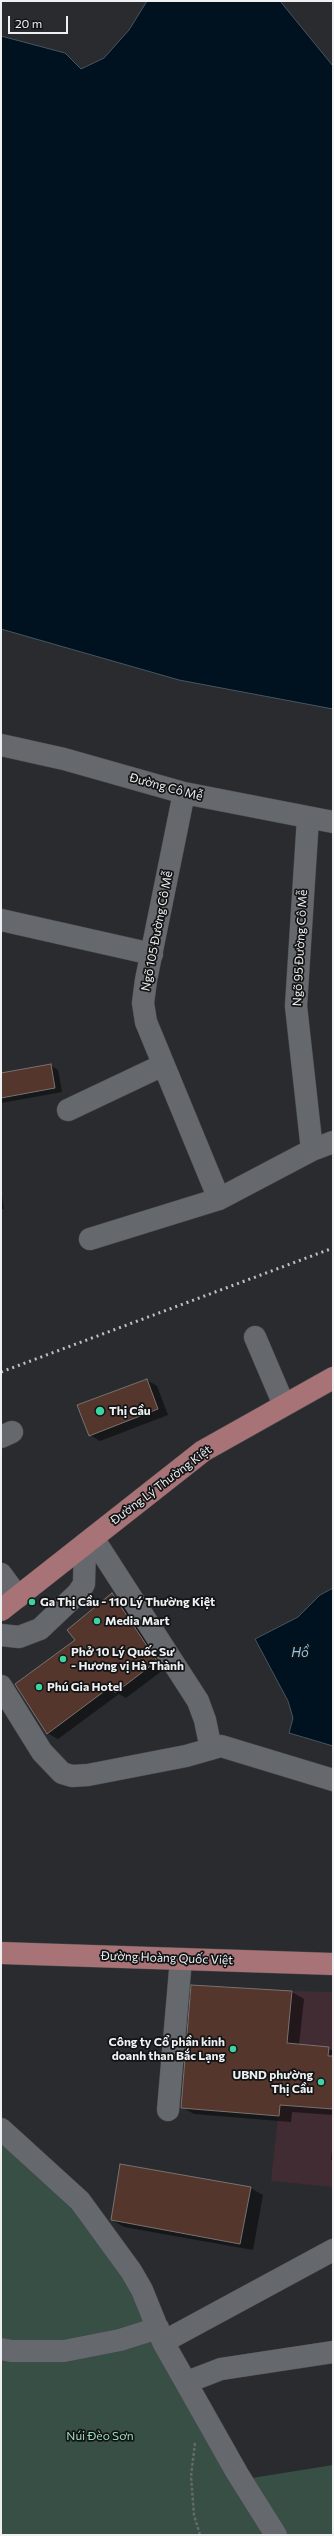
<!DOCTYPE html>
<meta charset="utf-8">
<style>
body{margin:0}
#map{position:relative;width:334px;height:2536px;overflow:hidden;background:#292b2f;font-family:Commissioner,sans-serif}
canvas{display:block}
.frame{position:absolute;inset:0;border:2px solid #eef0f2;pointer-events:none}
.scale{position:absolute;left:8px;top:16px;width:60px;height:18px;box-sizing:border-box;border:2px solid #eef0f2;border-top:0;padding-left:5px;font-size:12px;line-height:14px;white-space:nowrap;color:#eef0f2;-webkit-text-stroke:3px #131415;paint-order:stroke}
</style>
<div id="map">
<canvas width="334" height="2536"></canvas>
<div class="frame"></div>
<div class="scale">20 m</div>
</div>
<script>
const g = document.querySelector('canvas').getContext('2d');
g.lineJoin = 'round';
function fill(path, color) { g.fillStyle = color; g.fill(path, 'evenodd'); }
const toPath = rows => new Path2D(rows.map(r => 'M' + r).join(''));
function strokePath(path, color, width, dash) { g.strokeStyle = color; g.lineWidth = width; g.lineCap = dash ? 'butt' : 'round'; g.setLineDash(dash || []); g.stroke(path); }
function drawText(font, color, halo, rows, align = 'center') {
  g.font = font + ' Commissioner,sans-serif'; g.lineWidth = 3.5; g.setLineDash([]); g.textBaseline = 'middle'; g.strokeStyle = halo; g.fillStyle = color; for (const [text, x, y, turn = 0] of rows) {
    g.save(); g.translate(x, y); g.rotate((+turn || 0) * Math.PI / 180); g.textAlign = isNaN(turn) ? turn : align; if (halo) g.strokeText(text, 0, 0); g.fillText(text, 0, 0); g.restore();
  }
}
fill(toPath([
 [292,1991,333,1992,333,2187,271,2181]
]), '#402c32');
fill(toPath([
 [1,2130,113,2254,270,2535,1,2535],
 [333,2465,333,2535,284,2535,252,2478]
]), '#374f44');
const water = toPath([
 [147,1,280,1,333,66,333,709,179,680,1,629,1,36,65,53,81,69,104,58,129,30,147,1],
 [333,1588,333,1746,289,1733,293,1718,288,1701,255,1639,298,1617,320,1595,333,1588]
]);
fill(water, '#00121f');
strokePath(water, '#47555e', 1);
fill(toPath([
 [50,1065,58,1070,62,1092,1,1103,1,1074],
 [1,1190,4,1209,1,1209],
 [147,1380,157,1386,168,1415,100,1441,90,1435],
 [112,1594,122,1600,167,1667,126,1698,119,1694,58,1739,47,1733,76,1641],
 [192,1987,292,1992,304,1999,299,2045,333,2050,333,2115,292,2112,291,2122,194,2114,182,2107],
 [333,2140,333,2161,331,2160],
 [250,2188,263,2195,253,2250,124,2227,112,2220]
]), '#0007');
const building = toPath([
 [51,1064,55,1088,1,1098,1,1073,51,1064],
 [147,1379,158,1409,89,1436,77,1405,147,1379],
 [112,1593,157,1661,115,1693,110,1687,47,1734,15,1684,75,1640,67,1630,112,1593],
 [191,1985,292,1991,287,2043,329,2047,328,2056,333,2056,333,2109,280,2105,279,2116,181,2108,191,1985],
 [120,2164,251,2187,240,2244,111,2220,120,2164]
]);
fill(building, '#55362d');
strokePath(building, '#777270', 1);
const minor = toPath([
 [1,745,64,759,184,793,333,822],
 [184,793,146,980,143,1003,146,1022,219,1199],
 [308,818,296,1006,312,1150],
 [1,920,152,954],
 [68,1110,163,1065],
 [90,1239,219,1199,312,1150,333,1142],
 [255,1337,284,1405],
 [1,1437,12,1432],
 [93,1538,198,1701,205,1720,211,1749],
 [1,1574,18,1597],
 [1,1635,19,1637,40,1629,78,1593,84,1584,85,1544],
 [1,1686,42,1752,62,1773,72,1776,88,1775,186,1756,221,1746,333,1780],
 [168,2110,181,1959],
 [1,2129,80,2201,131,2271,142,2290,163,2342,237,2473,276,2535],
 [163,2342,333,2250],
 [1,2349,11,2351,64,2351,120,2340,158,2328],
 [187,2382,221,2369,333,2352]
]);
const major = toPath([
 [1,1610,203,1451,333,1378],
 [1,1953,333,1964]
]);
strokePath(minor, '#47494c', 23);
strokePath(major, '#47494c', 23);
strokePath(toPath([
 [195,2443,191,2476,194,2515,200,2535]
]), '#66686c', 2.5, [3, 2]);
strokePath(minor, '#65686c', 22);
strokePath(major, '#a77376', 22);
strokePath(toPath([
 [1,1372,333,1248]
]), '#bdbfc1', 3, [2, 4]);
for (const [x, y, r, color] of [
 [100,1411,5,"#3dd4a3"],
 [32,1602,4,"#3dd4a3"],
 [97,1621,4,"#3dd4a3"],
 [63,1659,4,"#3dd4a3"],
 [39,1687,4,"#3dd4a3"],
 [233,2049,4,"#3dd4a3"],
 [321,2082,4,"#3dd4a3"]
]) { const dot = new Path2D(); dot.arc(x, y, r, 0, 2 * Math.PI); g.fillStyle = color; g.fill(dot); strokePath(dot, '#131415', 1.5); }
drawText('12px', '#eef0f2', '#131415', [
 ["Đường Cô Mễ",166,787,15],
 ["Ngõ 105 Đường Cô Mễ",157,931,-79],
 ["Ngõ 95 Đường Cô Mễ",300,948,-87],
 ["Đường Lý Thường Kiệt",161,1485,-37],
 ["Đường Hoàng Quốc Việt",167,1958,2]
]);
drawText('bold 12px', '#eef0f2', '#131415', [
 ["Thị Cầu",109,1411],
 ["Ga Thị Cầu - 110 Lý Thường Kiệt",40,1602],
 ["Media Mart",105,1621],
 ["Phở 10 Lý Quốc Sư",71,1652],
 ["- Hương vị Hà Thành",71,1666],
 ["Phú Gia Hotel",47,1687],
 ["Công ty Cổ phần kinh",225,2042,"right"],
 ["doanh than Bắc Lạng",225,2056,"right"],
 ["UBND phường",313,2075,"right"],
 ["Thị Cầu",313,2089,"right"]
], 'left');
drawText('12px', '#9bdcbe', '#131415', [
 ["Núi Đèo Sơn",100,2436]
]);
drawText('italic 13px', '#90c8ed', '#131415', [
 ["Hồ",300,1653]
]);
</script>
